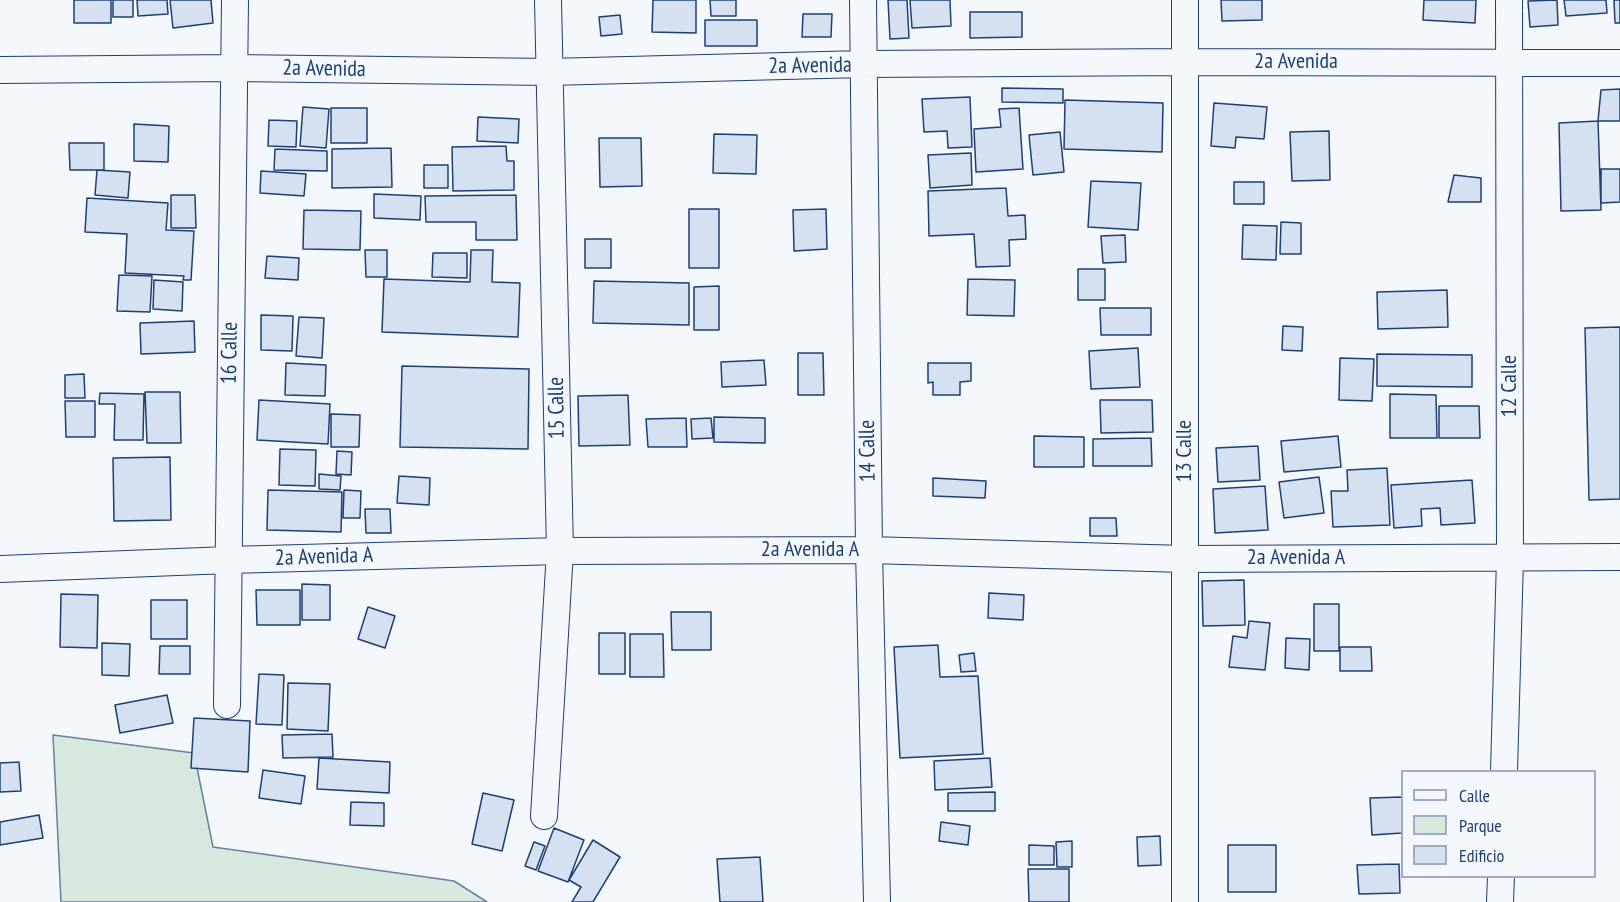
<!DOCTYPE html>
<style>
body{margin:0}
#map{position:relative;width:1620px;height:902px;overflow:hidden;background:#f4f7fb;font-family:"PT Sans Narrow",sans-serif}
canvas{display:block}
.legend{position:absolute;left:1401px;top:770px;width:195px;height:108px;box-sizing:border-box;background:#f4f7fb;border:2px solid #9eadc5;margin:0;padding:8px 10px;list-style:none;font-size:18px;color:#1d3f73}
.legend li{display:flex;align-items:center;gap:12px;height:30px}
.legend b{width:30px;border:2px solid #9eadc5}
</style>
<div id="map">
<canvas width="1620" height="902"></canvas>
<ul class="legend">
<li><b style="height:8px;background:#f4f7fb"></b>Calle</li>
<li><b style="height:16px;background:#d7e8df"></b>Parque</li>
<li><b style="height:16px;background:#d5e0f0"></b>Edificio</li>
</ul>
</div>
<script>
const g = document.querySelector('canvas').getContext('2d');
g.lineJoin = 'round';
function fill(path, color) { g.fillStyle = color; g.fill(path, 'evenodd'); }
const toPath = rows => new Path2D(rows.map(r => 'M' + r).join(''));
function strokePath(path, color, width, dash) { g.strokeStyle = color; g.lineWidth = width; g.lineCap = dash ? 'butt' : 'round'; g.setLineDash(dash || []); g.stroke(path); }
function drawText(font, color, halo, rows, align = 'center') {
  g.font = font + ' "PT Sans Narrow",sans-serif'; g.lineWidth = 4.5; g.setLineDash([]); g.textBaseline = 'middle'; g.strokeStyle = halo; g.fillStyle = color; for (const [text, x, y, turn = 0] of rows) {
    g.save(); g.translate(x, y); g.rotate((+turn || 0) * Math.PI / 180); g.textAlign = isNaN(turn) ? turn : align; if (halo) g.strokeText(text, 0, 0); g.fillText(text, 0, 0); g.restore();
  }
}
const green = toPath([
 [53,735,194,753,213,847,454,881,487,902,61,902,53,735]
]);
fill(green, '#d7e8df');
strokePath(green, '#687fa3', 1.5);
const building = toPath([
 [74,0,111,0,111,23,74,23,74,0],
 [113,0,133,0,133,17,113,17,113,0],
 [137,0,167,0,168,14,138,16,137,0],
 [170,0,211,0,213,23,173,28,170,0],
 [653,0,696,0,696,33,652,32,653,0],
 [710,0,736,0,736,16,711,16,710,0],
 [888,0,907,0,909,38,890,39,888,0],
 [910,0,950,0,951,26,912,28,910,0],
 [1221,0,1262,0,1262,20,1222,21,1221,0],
 [1424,0,1476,0,1475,23,1423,20,1424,0],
 [1557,0,1558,25,1530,27,1528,1,1557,0],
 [1564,0,1606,0,1607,13,1566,16,1564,0],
 [1614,0,1620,0,1620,23,1615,23,1614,0],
 [970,12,1022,12,1022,37,970,38,970,12],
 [803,14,832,14,831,37,802,37,803,14],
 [620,15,622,34,601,36,599,17,620,15],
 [705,20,757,20,757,46,705,46,705,20],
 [1002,88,1063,89,1063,103,1002,102,1002,88],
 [1620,89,1620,121,1598,121,1601,90,1620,89],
 [970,97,972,147,948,148,947,131,924,132,922,99,970,97],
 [1065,100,1163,103,1162,152,1064,149,1065,100],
 [1214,103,1267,107,1264,139,1236,137,1235,148,1211,146,1214,103],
 [303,107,329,109,326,148,300,146,303,107],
 [331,108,367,108,367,143,331,143,331,108],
 [1019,108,1023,169,976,172,974,129,1001,127,999,109,1019,108],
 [478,117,519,119,518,143,477,141,478,117],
 [269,120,297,121,296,147,268,146,269,120],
 [1598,121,1601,210,1561,211,1559,123,1598,121],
 [134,124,169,126,168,162,134,161,134,124],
 [1329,131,1330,180,1292,181,1290,132,1329,131],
 [1060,132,1064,172,1033,175,1029,135,1060,132],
 [714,134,757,135,756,174,713,173,714,134],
 [599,138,641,138,642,186,600,187,599,138],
 [69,143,104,143,104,170,70,170,69,143],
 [506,146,507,161,514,161,514,190,453,191,452,147,506,146],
 [391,148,392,187,332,188,332,149,391,148],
 [275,149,327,151,327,171,274,170,275,149],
 [971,153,972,185,930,188,928,155,971,153],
 [424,165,448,165,448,188,424,188,424,165],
 [1601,169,1620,169,1620,202,1601,203,1601,169],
 [97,170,130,172,128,198,95,195,97,170],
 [261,171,306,174,304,196,260,193,261,171],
 [1454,175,1481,178,1481,202,1448,202,1454,175],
 [1091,181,1141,183,1138,230,1088,227,1091,181],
 [1234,182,1264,182,1264,204,1234,204,1234,182],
 [1006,188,1008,216,1025,215,1026,239,1009,240,1010,266,976,267,974,234,929,236,928,191,1006,188],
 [374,194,421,196,420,220,374,218,374,194],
 [171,195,195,195,196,228,171,228,171,195],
 [516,195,517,240,476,240,476,222,426,222,425,196,516,195],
 [87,198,168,203,166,230,194,231,191,280,183,280,184,276,125,273,127,234,85,232,87,198],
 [689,209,719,209,719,268,689,268,689,209],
 [826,209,827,249,794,251,793,210,826,209],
 [304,210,361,211,360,250,303,249,304,210],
 [1281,222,1301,223,1301,254,1280,254,1281,222],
 [1243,225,1277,226,1276,260,1242,259,1243,225],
 [1125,235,1126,262,1103,263,1101,236,1125,235],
 [585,239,611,239,611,268,585,268,585,239],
 [365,250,387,250,387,277,366,277,365,250],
 [471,250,493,250,492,282,520,283,518,337,382,332,384,279,470,282,471,250],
 [433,253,467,253,467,278,432,277,433,253],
 [267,256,299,258,298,280,265,278,267,256],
 [1078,269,1105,269,1105,300,1078,300,1078,269],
 [119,275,152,276,150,312,117,311,119,275],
 [968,279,1015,280,1014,316,967,315,968,279],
 [154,280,183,282,182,311,153,309,154,280],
 [594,281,689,283,689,325,593,323,594,281],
 [719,286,719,330,694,330,694,287,719,286],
 [1447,290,1448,327,1378,329,1377,292,1447,290],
 [1100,308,1151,308,1151,335,1101,335,1100,308],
 [261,315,293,316,292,351,261,350,261,315],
 [299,317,324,318,322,358,296,356,299,317],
 [194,321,195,352,141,354,140,323,194,321],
 [1283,326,1303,327,1302,351,1282,350,1283,326],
 [1620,327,1620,499,1589,500,1585,328,1620,327],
 [1138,348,1140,387,1091,389,1089,351,1138,348],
 [798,353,823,353,824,395,798,395,798,353],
 [1377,354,1472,355,1472,387,1377,386,1377,354],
 [1340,358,1374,359,1372,401,1339,400,1340,358],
 [764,360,766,385,722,387,721,362,764,360],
 [286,363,326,365,325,396,285,395,286,363],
 [928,363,971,363,971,381,960,382,960,395,933,395,933,382,928,383,928,363],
 [402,366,529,369,528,449,400,447,402,366],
 [84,374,85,398,65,398,65,375,84,374],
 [145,392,180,392,181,443,147,443,145,392],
 [100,393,144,394,143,440,114,440,115,404,99,404,100,393],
 [1390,394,1436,395,1437,438,1390,438,1390,394],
 [628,395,630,445,579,446,578,396,628,395],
 [259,400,330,404,328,444,257,440,259,400],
 [1100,400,1152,400,1153,432,1101,433,1100,400],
 [65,401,95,401,95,437,66,437,65,401],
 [1439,406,1479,406,1480,438,1439,438,1439,406],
 [331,414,360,415,359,447,331,447,331,414],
 [714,417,765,418,765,443,714,442,714,417],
 [686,418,687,447,648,447,646,419,686,418],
 [711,418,713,438,692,439,691,419,711,418],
 [1034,436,1084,437,1084,467,1034,467,1034,436],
 [1338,436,1341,467,1284,472,1281,441,1338,436],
 [1151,438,1152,466,1093,466,1093,439,1151,438],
 [1258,446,1260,480,1218,482,1216,448,1258,446],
 [280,449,316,450,315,486,279,485,280,449],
 [337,451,352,452,351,475,336,474,337,451],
 [170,457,171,520,114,521,113,458,170,457],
 [1387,468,1390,525,1333,527,1331,491,1348,491,1347,470,1387,468],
 [319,474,341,476,340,490,319,489,319,474],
 [399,476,430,478,429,505,397,503,399,476],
 [1319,477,1324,513,1284,518,1279,482,1319,477],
 [933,478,986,481,985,498,933,496,933,478],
 [1472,480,1475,523,1441,525,1440,508,1421,509,1422,526,1394,528,1391,485,1472,480],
 [1265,486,1268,530,1215,533,1213,489,1265,486],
 [268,490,342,492,341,532,267,530,268,490],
 [344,490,361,491,360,518,343,518,344,490],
 [365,509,390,509,391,533,366,533,365,509],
 [1090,518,1116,518,1117,536,1090,536,1090,518],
 [1244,580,1245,625,1203,626,1202,581,1244,580],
 [302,584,330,585,330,620,302,620,302,584],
 [256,590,300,590,300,625,257,625,256,590],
 [989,593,1024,595,1023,620,988,618,989,593],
 [61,594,98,595,97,648,60,647,61,594],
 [151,600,187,600,187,639,151,639,151,600],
 [1314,604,1339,604,1339,651,1314,651,1314,604],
 [368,607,395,616,385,648,358,639,368,607],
 [671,612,711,612,711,650,672,650,671,612],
 [1249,621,1270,623,1265,670,1229,667,1233,636,1247,638,1249,621],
 [599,633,625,633,625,674,599,674,599,633],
 [630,634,663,634,664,677,630,677,630,634],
 [1286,638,1310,639,1309,670,1285,668,1286,638],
 [102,643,130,644,129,676,102,675,102,643],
 [938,645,940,677,978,676,983,754,900,758,894,647,938,645],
 [160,646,190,646,190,674,159,674,160,646],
 [1340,647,1371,647,1372,671,1340,671,1340,647],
 [974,653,976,671,961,672,959,655,974,653],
 [259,674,284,675,282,725,256,724,259,674],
 [288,683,330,684,328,731,287,729,288,683],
 [167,695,173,723,120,733,115,705,167,695],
 [194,718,250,721,248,772,191,768,194,718],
 [332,734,333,757,283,758,282,735,332,734],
 [319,758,390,762,389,793,317,789,319,758],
 [990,758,992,787,935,790,934,761,990,758],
 [19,762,21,791,0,792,0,763,19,762],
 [263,770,305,776,301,804,259,798,263,770],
 [995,792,995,811,948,811,948,793,995,792],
 [483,793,514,800,502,851,472,844,483,793],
 [1402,797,1402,833,1372,835,1370,798,1402,797],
 [351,802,384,803,384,826,350,825,351,802],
 [39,815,43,838,0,845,0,822,39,815],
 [941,822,970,826,968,845,939,841,941,822],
 [554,828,584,840,568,882,538,871,554,828],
 [1160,836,1161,865,1138,866,1137,837,1160,836],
 [593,840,620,857,593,902,572,902,581,887,569,880,593,840],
 [1072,841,1072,867,1057,867,1056,842,1072,841],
 [534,842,545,846,536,870,525,866,534,842],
 [1029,845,1054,846,1054,865,1029,865,1029,845],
 [1228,845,1276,845,1276,892,1228,892,1228,845],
 [760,857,763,902,720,902,717,859,760,857],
 [1399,864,1400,893,1359,894,1357,865,1399,864],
 [1028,869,1069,869,1069,902,1029,902,1028,869]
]);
fill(building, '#d5e0f0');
strokePath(building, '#1d3f73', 1.5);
const minor = toPath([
 [863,0,869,550,877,902],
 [0,70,233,68,549,72,863,64,1185,62,1620,63],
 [0,569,228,560,560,551,869,550,1185,559,1620,557],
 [227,705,235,0],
 [1504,772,1510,558,1509,0],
 [544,816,560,551,548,0],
 [1185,902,1185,0],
 [1500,902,1501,876]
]);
strokePath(minor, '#1d3f73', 28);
strokePath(minor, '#f4f7fb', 26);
drawText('22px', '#1d3f73', '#f4f7fb', [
 ["2a Avenida",1296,62],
 ["2a Avenida",810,66,-1],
 ["2a Avenida",324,69,1],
 ["16 Calle",230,353,-89],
 ["12 Calle",1510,386,-90],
 ["15 Calle",557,408,-91],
 ["14 Calle",868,451,-91],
 ["13 Calle",1185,451,-90],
 ["2a Avenida A",810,550],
 ["2a Avenida A",324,557,-2],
 ["2a Avenida A",1296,558]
]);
</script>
